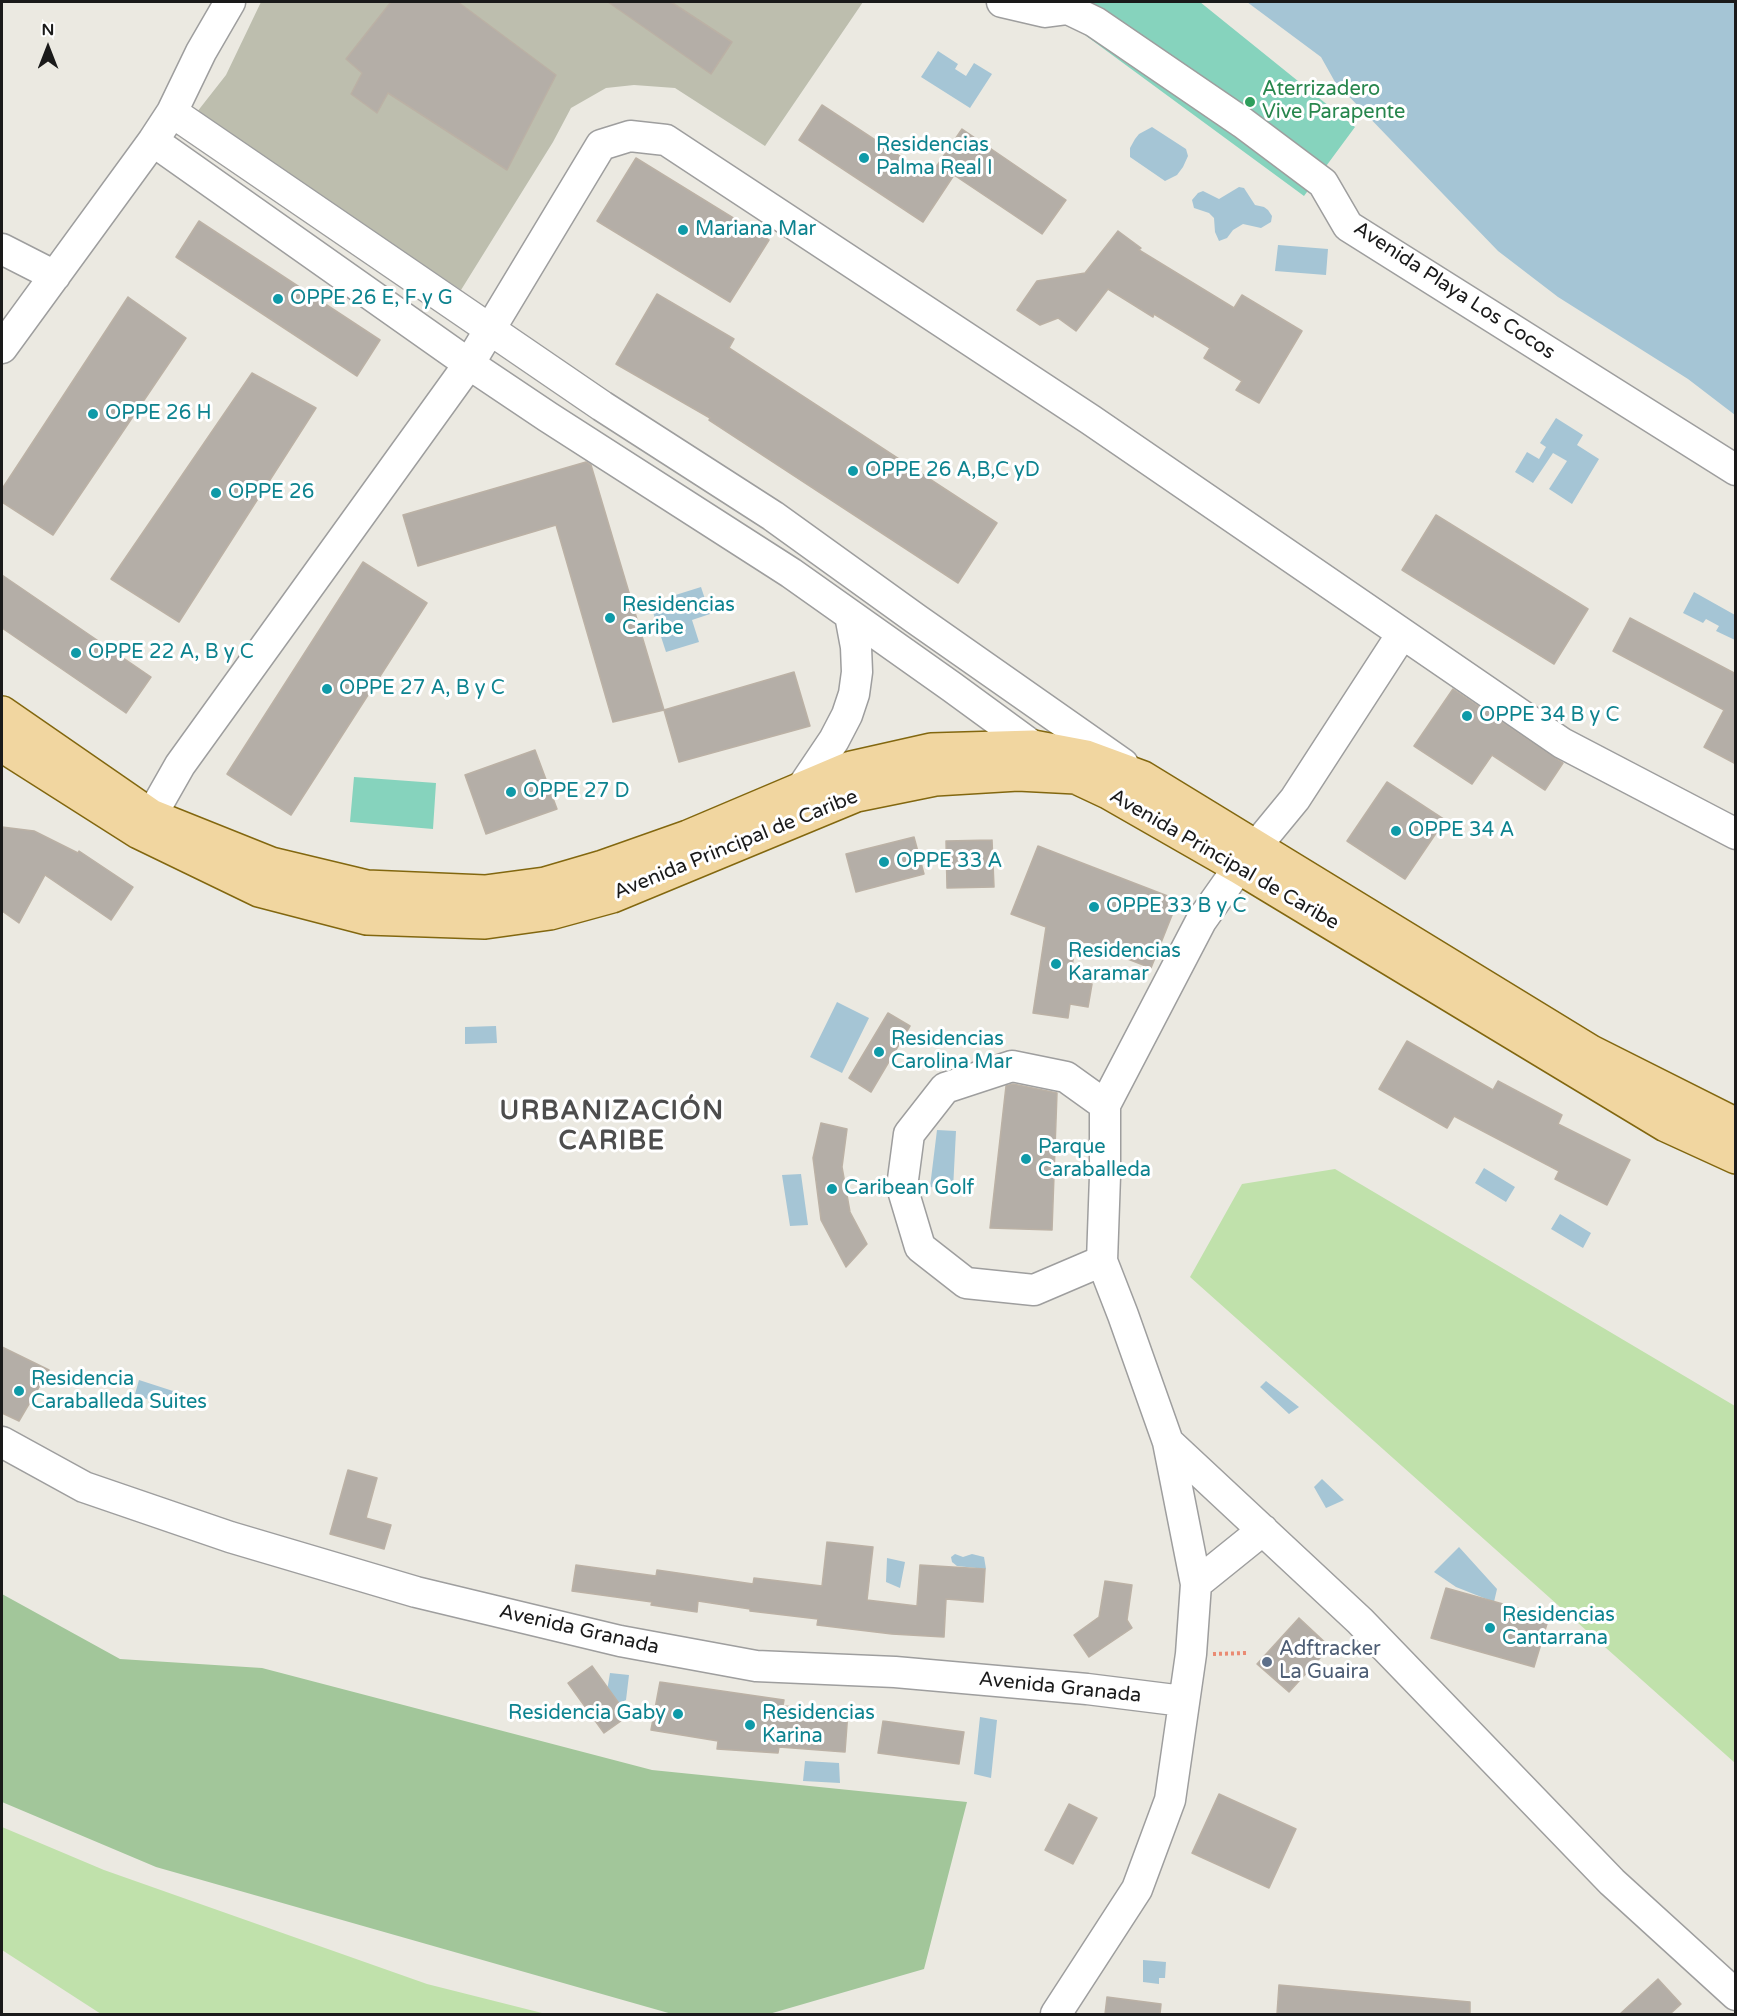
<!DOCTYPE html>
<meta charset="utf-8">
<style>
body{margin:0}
#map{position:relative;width:1737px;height:2016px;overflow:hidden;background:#ebe9e1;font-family:"Varela Round",sans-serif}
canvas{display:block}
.frame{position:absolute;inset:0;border:3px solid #1a1a1a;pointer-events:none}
.north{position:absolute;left:18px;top:18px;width:60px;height:60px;-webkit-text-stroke:4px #fff;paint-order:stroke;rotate:0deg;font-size:16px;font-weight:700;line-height:24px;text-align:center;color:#1a1a1a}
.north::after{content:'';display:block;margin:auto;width:21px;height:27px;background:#1a1a1a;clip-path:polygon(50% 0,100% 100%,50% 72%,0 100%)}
</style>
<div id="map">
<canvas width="1737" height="2016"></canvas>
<div class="frame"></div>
<div class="north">N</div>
</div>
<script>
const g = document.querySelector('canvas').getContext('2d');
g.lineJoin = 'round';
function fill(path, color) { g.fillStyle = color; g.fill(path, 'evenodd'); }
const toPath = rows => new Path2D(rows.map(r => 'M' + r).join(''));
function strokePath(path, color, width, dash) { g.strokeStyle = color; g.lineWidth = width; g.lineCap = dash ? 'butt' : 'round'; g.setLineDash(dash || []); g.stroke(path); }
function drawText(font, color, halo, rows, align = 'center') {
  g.font = font + ' "Varela Round",sans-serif'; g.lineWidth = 6; g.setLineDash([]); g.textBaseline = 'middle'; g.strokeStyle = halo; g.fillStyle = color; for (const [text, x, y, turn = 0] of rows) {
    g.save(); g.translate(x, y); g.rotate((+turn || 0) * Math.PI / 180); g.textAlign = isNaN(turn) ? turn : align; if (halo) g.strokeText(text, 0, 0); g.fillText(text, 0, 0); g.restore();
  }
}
fill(toPath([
 [261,2,863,2,765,146,675,88,634,85,606,88,571,108,553,142,461,290,197,112,226,75]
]), '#bdbeae');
fill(toPath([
 [1335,1169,1735,1406,1735,1763,1190,1277,1242,1184],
 [2,1827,104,1870,427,1984,546,2014,101,2014,2,1950]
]), '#c0e1ab');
fill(toPath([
 [2,1594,120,1659,262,1668,652,1770,967,1802,924,1969,769,2014,672,2014,156,1867,2,1802]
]), '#a2c69a');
fill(toPath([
 [1026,2,1200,2,1355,127,1304,196,1070,24],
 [354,777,436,783,433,829,350,822]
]), '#86d3bd');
fill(toPath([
 [1247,2,1735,2,1735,415,1688,379,1558,297,1498,251,1335,82,1321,57],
 [938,51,958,64,955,69,966,76,974,63,992,74,970,108,921,77],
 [1152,127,1186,149,1188,156,1183,167,1177,175,1165,181,1130,157,1130,148,1135,139,1139,134],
 [1239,187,1244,188,1255,205,1264,207,1268,210,1272,216,1271,222,1261,228,1243,224,1233,230,1227,238,1219,241,1215,232,1214,218,1209,213,1194,208,1192,200,1198,193,1203,191,1219,199],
 [1278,245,1328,249,1326,275,1275,271],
 [1556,418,1583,435,1577,445,1599,459,1572,504,1549,489,1567,461,1553,453,1533,483,1515,472,1527,452,1539,459,1546,447,1540,443],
 [701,587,710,614,692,620,699,642,666,652,650,603],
 [1694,592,1735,615,1735,640,1716,631,1719,626,1706,619,1703,623,1683,613],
 [837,1002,869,1018,842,1073,810,1057],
 [496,1026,497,1043,465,1044,465,1027],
 [937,1130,956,1131,953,1189,930,1187],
 [1484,1168,1515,1187,1506,1202,1475,1183],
 [801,1174,808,1225,790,1226,782,1175],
 [1560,1214,1591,1233,1583,1248,1551,1229],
 [139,1380,173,1391,166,1407,135,1394],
 [1266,1381,1299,1407,1289,1414,1260,1387],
 [1322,1479,1344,1500,1326,1508,1314,1487],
 [1459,1547,1497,1589,1494,1602,1456,1587,1434,1572],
 [955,1554,963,1557,972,1554,984,1557,986,1569,957,1566,952,1562,951,1557],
 [887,1558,905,1562,900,1588,886,1582],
 [610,1673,629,1675,626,1700,617,1704,607,1691],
 [980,1717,997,1720,991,1778,974,1774],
 [805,1761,839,1763,840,1783,803,1781],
 [1143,1960,1166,1962,1165,1978,1159,1978,1159,1984,1143,1982]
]), '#a5c5d5');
const building = toPath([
 [391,2,458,2,556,75,507,170,388,93,377,113,351,94,362,73,346,59,391,2],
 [608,2,671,2,732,42,711,74,608,2],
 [822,105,930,176,962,129,1066,200,1042,234,954,175,923,222,799,140,822,105],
 [636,158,769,240,730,302,597,221,636,158],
 [199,221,380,340,357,376,176,257,199,221],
 [1118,231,1141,248,1139,250,1234,308,1242,295,1302,331,1259,403,1236,390,1242,381,1204,358,1210,348,1154,314,1153,317,1108,289,1076,331,1058,318,1040,325,1017,310,1037,281,1085,273,1118,231],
 [657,294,734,339,729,348,997,523,958,583,709,420,710,418,616,364,657,294],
 [128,297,186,338,53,535,2,502,2,489,128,297],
 [252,373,316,408,179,622,111,579,252,373],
 [586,462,591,465,664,710,613,722,556,525,418,566,403,515,586,462],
 [1436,515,1588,609,1554,664,1402,570,1436,515],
 [363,562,427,603,291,815,227,774,363,562],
 [2,575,151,677,126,713,2,628,2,575],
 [1630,618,1736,674,1736,764,1704,747,1724,710,1613,651,1630,618],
 [794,672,810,726,679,762,664,710,794,672],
 [1453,689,1563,763,1545,790,1492,755,1472,784,1414,746,1453,689],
 [535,750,557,809,486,834,465,775,535,750],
 [1387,782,1445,820,1405,879,1347,841,1387,782],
 [2,827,34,831,78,853,79,851,133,887,111,920,45,875,19,923,2,911,2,827],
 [914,837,924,874,856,892,846,854,914,837],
 [992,840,994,887,947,888,946,841,992,840],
 [1038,846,1178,900,1151,968,1076,939,1070,981,1092,984,1088,1007,1070,1004,1068,1018,1033,1013,1046,927,1011,914,1038,846],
 [888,1013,910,1026,871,1092,849,1078,888,1013],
 [1407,1041,1493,1090,1498,1081,1562,1115,1558,1124,1630,1160,1607,1205,1555,1179,1559,1171,1454,1116,1447,1128,1379,1089,1407,1041],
 [1013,1084,1057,1093,1052,1230,990,1228,1006,1086,1013,1084],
 [821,1123,847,1129,842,1167,850,1212,867,1244,846,1267,821,1220,813,1158,821,1123],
 [2,1347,49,1370,19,1421,2,1413,2,1347],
 [348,1470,377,1478,366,1518,391,1525,384,1549,330,1534,348,1470],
 [827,1542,873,1547,867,1600,917,1606,920,1565,985,1569,983,1602,946,1599,944,1637,892,1634,817,1625,818,1619,750,1611,750,1609,698,1601,697,1612,651,1605,652,1602,572,1591,576,1565,656,1576,657,1570,753,1584,754,1578,822,1586,827,1542],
 [1105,1581,1132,1585,1127,1620,1132,1628,1089,1657,1074,1635,1099,1617,1105,1581],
 [1446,1588,1549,1617,1534,1667,1431,1638,1446,1588],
 [1299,1618,1330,1647,1289,1692,1257,1664,1299,1618],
 [592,1666,628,1716,604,1733,568,1683,592,1666],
 [660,1682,784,1700,783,1706,848,1711,845,1752,779,1747,778,1753,717,1749,718,1741,651,1730,660,1682],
 [883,1721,964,1732,959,1764,878,1753,883,1721],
 [1219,1794,1296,1829,1269,1888,1192,1853,1219,1794],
 [1069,1804,1097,1818,1073,1864,1045,1850,1069,1804],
 [1658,1979,1681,2004,1670,2014,1620,2014,1658,1979],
 [1279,1985,1470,2002,1470,2014,1277,2014,1279,1985],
 [1107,1997,1161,2004,1160,2014,1105,2014,1107,1997]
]);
fill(building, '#b4aea7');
strokePath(building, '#bbb1a5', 1.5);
const minor = toPath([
 [1002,2,1045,12,1068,9,1095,22,1243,123,1323,183,1348,226,1736,470],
 [172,112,602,406,773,516,916,619,1123,764],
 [153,141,469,364,548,417,791,573,952,687,1045,755],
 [2,249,55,276],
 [2,348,153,141,172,112,201,52,230,2],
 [801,789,834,740,847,715,854,694,857,672,856,647,850,615],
 [139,832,151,816,180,765,469,364,601,145,630,136,666,140,1091,420,1562,743,1736,834],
 [1102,1261,1034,1290,966,1283,920,1247,902,1187,909,1134,945,1088,1012,1066,1066,1077,1105,1105],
 [2,1442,84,1487,230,1537,416,1592,620,1641,756,1666,895,1672,1087,1689,1183,1701],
 [1168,1442,1360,1621,1612,1882,1736,1995],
 [1196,1584,1263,1530],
 [1056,2014,1137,1889,1170,1800,1191,1654,1196,1584,1168,1442,1123,1315,1102,1261,1105,1176,1105,1105,1201,921,1239,867,1295,799,1402,634]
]);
const major = toPath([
 [2,713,151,816,271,864,367,887,485,892,545,884,603,867,688,837,851,768,931,750,1033,747,1086,757,1143,778,1591,1052,1736,1125],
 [2,745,139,832,259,890,367,918,485,922,550,913,612,896,856,795,935,779,1018,774,1076,777,1108,792,1239,867,1666,1125,1736,1157]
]);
strokePath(minor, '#9e9e9e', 33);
strokePath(major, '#82670f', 36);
strokePath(toPath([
 [1213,1654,1247,1653]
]), '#ea8b73', 4, [3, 3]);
strokePath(minor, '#fff', 30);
strokePath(major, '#f1d6a0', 33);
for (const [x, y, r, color] of [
 [1250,102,6,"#2e9e5b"],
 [864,158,6,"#0f9aa8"],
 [683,230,6,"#0f9aa8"],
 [278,299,6,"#0f9aa8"],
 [93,414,6,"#0f9aa8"],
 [853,471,6,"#0f9aa8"],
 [216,493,6,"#0f9aa8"],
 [610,618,6,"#0f9aa8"],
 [76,653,6,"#0f9aa8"],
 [327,689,6,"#0f9aa8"],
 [1467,716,6,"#0f9aa8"],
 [511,792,6,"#0f9aa8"],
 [1396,831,6,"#0f9aa8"],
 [884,862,6,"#0f9aa8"],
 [1094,907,6,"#0f9aa8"],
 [1056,964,6,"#0f9aa8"],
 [879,1052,6,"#0f9aa8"],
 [1026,1159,6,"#0f9aa8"],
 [832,1189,6,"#0f9aa8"],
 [19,1391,6,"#0f9aa8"],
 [1490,1628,6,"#0f9aa8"],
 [1267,1662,6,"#5c6f8a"],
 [678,1714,6,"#0f9aa8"],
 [750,1725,6,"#0f9aa8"]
]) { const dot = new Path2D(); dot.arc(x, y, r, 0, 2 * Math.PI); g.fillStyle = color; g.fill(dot); strokePath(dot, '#fff', 2); }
drawText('20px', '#27864d', '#fff', [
 ["Aterrizadero",1262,90],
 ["Vive Parapente",1262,113]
], 'left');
drawText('20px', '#0d838f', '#fff', [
 ["Residencias",876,146],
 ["Palma Real I",876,169],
 ["Mariana Mar",695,230],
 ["OPPE 26 E, F y G",290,299],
 ["OPPE 26 H",105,414],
 ["OPPE 26 A,B,C yD",865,471],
 ["OPPE 26",228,493],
 ["Residencias",622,606],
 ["Caribe",622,629],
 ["OPPE 22 A, B y C",88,653],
 ["OPPE 27 A, B y C",339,689],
 ["OPPE 34 B y C",1479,716],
 ["OPPE 27 D",523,792],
 ["OPPE 34 A",1408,831],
 ["OPPE 33 A",896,862],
 ["OPPE 33 B y C",1106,907],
 ["Residencias",1068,952],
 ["Karamar",1068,975],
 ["Residencias",891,1040],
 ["Carolina Mar",891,1063],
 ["Parque",1038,1148],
 ["Caraballeda",1038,1171],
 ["Caribean Golf",844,1189],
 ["Residencia",31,1380],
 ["Caraballeda Suites",31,1403],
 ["Residencias",1502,1616],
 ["Cantarrana",1502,1639],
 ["Residencia Gaby",666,1714,"right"],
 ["Residencias",762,1714],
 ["Karina",762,1737]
], 'left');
drawText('20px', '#1a1a1a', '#fff', [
 ["Avenida Playa Los Cocos",1454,291,33],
 ["Avenida Principal de Caribe",736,845,-22],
 ["Avenida Principal de Caribe",1224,860,30],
 ["Avenida Granada",579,1630,13],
 ["Avenida Granada",1060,1688,6]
]);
drawText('20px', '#4e5e75', '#fff', [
 ["Adftracker",1279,1650],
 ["La Guaira",1279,1673]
], 'left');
g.letterSpacing = '1.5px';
drawText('bold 26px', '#4d4d4d', '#fff', [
 ["URBANIZACIÓN",612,1112],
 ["CARIBE",612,1142]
]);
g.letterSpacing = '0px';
</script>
